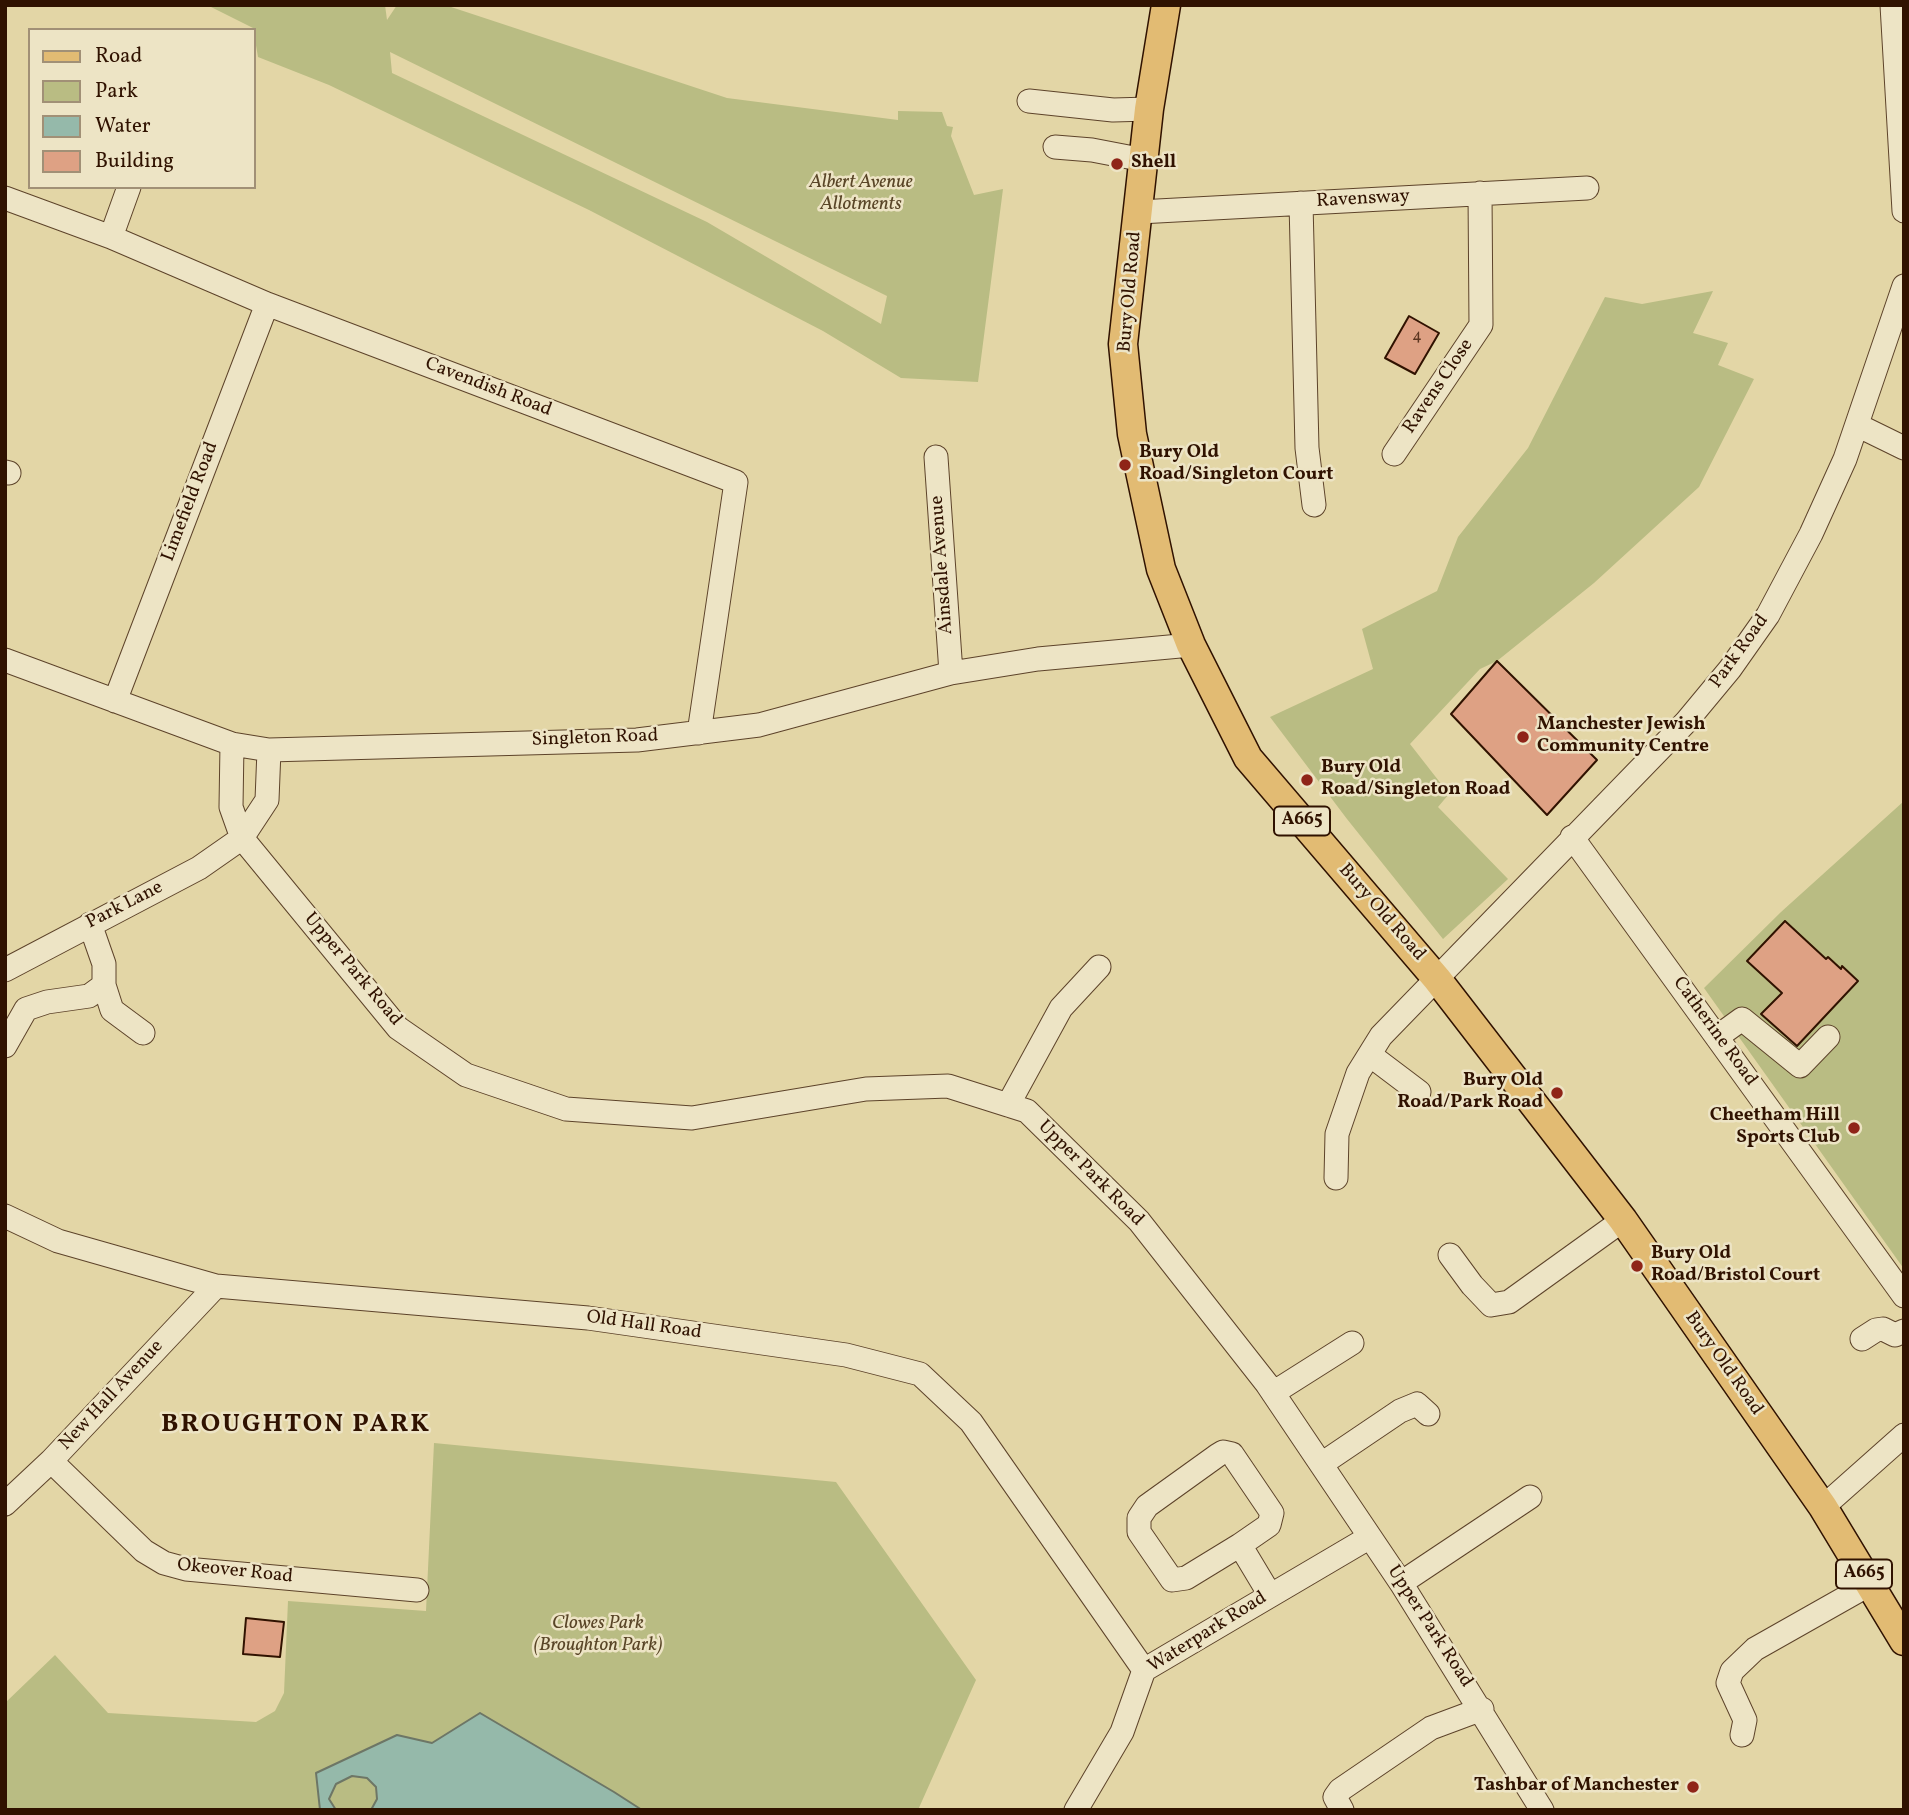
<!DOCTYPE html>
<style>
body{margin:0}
#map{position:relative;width:1909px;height:1815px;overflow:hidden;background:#e3d6a6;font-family:Vollkorn,serif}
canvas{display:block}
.frame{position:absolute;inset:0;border:7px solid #301200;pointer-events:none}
.legend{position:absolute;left:28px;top:28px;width:228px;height:161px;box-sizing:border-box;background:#ede4c5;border:2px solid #a19076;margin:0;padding:9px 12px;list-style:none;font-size:21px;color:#301200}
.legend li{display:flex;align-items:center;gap:14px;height:35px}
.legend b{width:35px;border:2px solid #a19076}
</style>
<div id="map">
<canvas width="1909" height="1815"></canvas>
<div class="frame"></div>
<ul class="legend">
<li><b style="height:9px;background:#e2bb73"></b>Road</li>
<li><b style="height:19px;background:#b9bc83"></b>Park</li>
<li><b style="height:19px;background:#95b9aa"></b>Water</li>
<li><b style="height:19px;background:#dea184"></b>Building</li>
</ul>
</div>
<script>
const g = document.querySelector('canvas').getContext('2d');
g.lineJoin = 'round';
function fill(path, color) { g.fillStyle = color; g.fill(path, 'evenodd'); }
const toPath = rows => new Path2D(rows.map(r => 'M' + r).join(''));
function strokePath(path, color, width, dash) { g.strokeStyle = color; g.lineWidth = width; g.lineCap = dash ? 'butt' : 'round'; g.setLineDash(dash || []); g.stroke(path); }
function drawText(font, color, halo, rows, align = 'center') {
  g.font = font + ' Vollkorn,serif'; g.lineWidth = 5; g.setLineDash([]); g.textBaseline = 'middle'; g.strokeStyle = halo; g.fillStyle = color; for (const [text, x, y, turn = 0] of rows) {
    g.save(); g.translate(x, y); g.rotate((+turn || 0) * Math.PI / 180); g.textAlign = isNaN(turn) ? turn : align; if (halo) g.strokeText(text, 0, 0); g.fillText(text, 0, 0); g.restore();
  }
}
fill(toPath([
 [207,5,385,5,387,20,397,5,445,5,727,98,898,120,898,111,942,112,947,126,953,127,951,136,974,195,1003,189,978,382,901,378,823,331,589,210,329,85,258,57,253,28],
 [390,52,887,296,881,324,707,222,392,73],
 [1713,291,1693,333,1728,343,1718,365,1754,379,1699,487,1594,583,1497,661,1480,669,1410,744,1449,794,1438,807,1508,879,1443,939,1347,819,1270,717,1373,669,1362,629,1437,591,1458,537,1528,448,1605,297,1642,304],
 [1904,801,1904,1269,1704,988,1781,912],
 [434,1443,836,1482,976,1680,918,1810,5,1810,5,1703,55,1655,108,1713,256,1722,275,1711,284,1693,288,1601,426,1611]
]), '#b9bc83');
const water = toPath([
 [480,1713,614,1792,642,1810,371,1810,377,1799,376,1787,367,1778,352,1776,336,1784,329,1799,336,1810,320,1810,316,1773,397,1735,432,1743,480,1713]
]);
fill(water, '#95b9aa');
strokePath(water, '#6d7666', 2);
const building = toPath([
 [1409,316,1439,333,1415,374,1385,358,1409,316],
 [1497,661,1597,760,1547,815,1451,714,1497,661],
 [1785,921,1826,959,1828,957,1841,969,1842,966,1858,981,1797,1046,1761,1014,1782,993,1747,961,1785,921],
 [246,1618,284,1622,280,1657,243,1654,246,1618]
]);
fill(building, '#dea184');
strokePath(building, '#301200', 2);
const minor = toPath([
 [1892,5,1904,211],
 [1029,101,1113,110,1149,109],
 [1055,147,1092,150,1144,160],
 [5,198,111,237,267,304,736,482,699,733],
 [1301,203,1307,448,1314,505],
 [1139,212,1587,188],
 [111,237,129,187],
 [1857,425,1904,448],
 [1394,454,1481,325,1480,193],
 [936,457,951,673],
 [5,472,9,473],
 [5,660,232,744,269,750,637,740,759,725,951,673,1038,659,1191,645],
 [115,701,267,304],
 [232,744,231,807,242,838,398,1028,466,1075,566,1109,692,1118,866,1089,948,1086,1027,1111,1139,1221,1267,1384,1401,1583,1542,1810],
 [1572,837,1904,1296],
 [5,970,199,868,242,838,267,800,269,750],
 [104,985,112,1010,143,1033],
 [1717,1037,1742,1019,1800,1066,1828,1037],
 [5,1046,26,1009,47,1002,89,996,104,985,104,964,90,924],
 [1370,1055,1419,1092],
 [1008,1105,1061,1008,1099,967],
 [1336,1178,1337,1134,1358,1073,1381,1036,1686,722,1730,669,1768,615,1811,534,1845,459,1904,286],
 [5,1216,58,1241,216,1286,588,1318,846,1355,920,1374,971,1422,1144,1670],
 [1450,1255,1472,1285,1491,1305,1509,1302,1623,1220],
 [1862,1339,1876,1330,1883,1329,1895,1335,1904,1331],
 [1273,1393,1352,1343],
 [51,1461,144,1551,164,1563,186,1569,417,1590],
 [1323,1463,1400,1411,1417,1404,1428,1414],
 [5,1504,51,1461,216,1286],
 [1823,1507,1904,1435],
 [1240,1545,1186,1578,1172,1580,1139,1532,1139,1518,1147,1506,1218,1455,1223,1452,1232,1454,1272,1513,1269,1525,1240,1545,1270,1595],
 [1401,1583,1530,1497],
 [1742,1735,1745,1720,1728,1683,1732,1671,1755,1649,1870,1584],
 [1076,1810,1122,1732,1144,1670,1370,1537],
 [1342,1810,1335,1797,1340,1790,1431,1728,1482,1709]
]);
const major = toPath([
 [1166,5,1149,109,1123,344,1132,434,1161,569,1191,645,1248,758,1437,979,1623,1220,1823,1507,1904,1641]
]);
strokePath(minor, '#5d432a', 25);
strokePath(major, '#301200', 31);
strokePath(minor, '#ede4c5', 23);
strokePath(major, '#e2bb73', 28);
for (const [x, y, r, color] of [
 [1117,164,7,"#8f2418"],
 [1125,465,7,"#8f2418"],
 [1523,737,7,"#8f2418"],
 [1307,780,7,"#8f2418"],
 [1557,1093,7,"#8f2418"],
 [1854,1128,7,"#8f2418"],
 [1637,1266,7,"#8f2418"],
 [1693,1787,7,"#8f2418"]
]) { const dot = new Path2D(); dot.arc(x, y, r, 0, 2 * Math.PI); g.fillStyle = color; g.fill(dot); strokePath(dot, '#ede4c5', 2.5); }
drawText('16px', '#5c3621', null, [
 ["4",1417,337]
]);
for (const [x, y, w] of [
 [1302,821,56],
 [1864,1574,56]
]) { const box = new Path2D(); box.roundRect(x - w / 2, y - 14.5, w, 29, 5); g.fillStyle = '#ede4c5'; g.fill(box); strokePath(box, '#301200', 2); }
drawText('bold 18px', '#301200', null, [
 ["A665",1302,821],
 ["A665",1864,1574]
]);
drawText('bold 19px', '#301200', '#ede4c5', [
 ["Shell",1131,164],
 ["Bury Old",1139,454],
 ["Road/Singleton Court",1139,476],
 ["Manchester Jewish",1537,726],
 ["Community Centre",1537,748],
 ["Bury Old",1321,769],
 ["Road/Singleton Road",1321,791],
 ["Bury Old",1543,1082,"right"],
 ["Road/Park Road",1543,1104,"right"],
 ["Cheetham Hill",1840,1117,"right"],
 ["Sports Club",1840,1139,"right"],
 ["Bury Old",1651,1255],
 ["Road/Bristol Court",1651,1277],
 ["Tashbar of Manchester",1679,1787,"right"]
], 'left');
drawText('italic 19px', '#594527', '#ede4c5', [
 ["Albert Avenue",861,184],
 ["Allotments",861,206],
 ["Clowes Park",598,1625],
 ["(Broughton Park)",598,1647]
]);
drawText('19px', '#301200', '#ede4c5', [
 ["Ravensway",1363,200,-3],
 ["Bury Old Road",1131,292,-85],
 ["Ravens Close",1439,387,-56],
 ["Cavendish Road",488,388,21],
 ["Limefield Road",191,502,-69],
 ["Ainsdale Avenue",943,565,-94],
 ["Park Road",1740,652,-54],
 ["Singleton Road",595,739,-2],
 ["Park Lane",125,906,-27],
 ["Bury Old Road",1381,913,49],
 ["Upper Park Road",352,970,50],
 ["Catherine Road",1714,1032,54],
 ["Upper Park Road",1090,1174,45],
 ["Old Hall Road",644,1326,8],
 ["Bury Old Road",1723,1364,55],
 ["New Hall Avenue",112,1396,-47],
 ["Okeover Road",235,1572,6],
 ["Upper Park Road",1429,1627,57],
 ["Waterpark Road",1208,1633,-32]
]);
g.letterSpacing = '2px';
drawText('bold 26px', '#301200', '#ede4c5', [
 ["BROUGHTON PARK",296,1426]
]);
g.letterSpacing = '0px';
</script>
